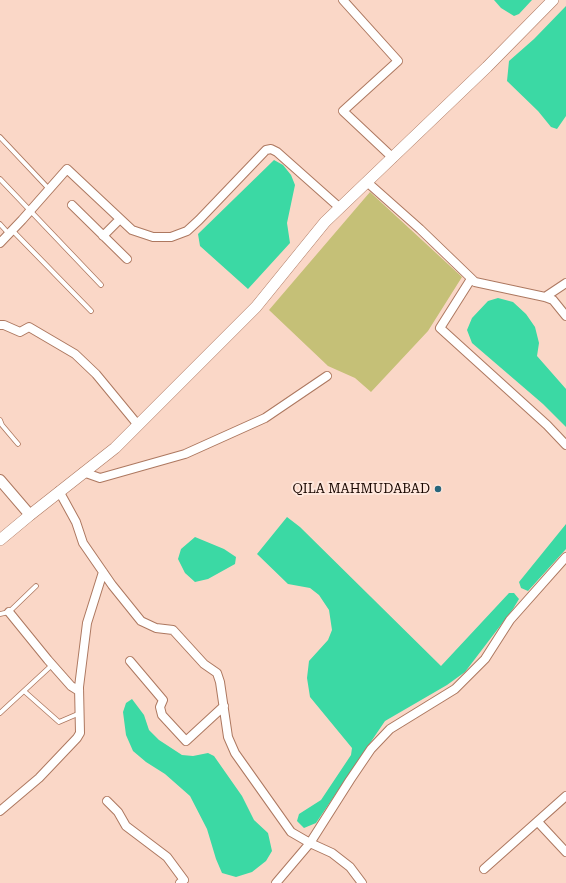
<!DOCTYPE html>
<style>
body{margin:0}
canvas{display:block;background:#fad7c7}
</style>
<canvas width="566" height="883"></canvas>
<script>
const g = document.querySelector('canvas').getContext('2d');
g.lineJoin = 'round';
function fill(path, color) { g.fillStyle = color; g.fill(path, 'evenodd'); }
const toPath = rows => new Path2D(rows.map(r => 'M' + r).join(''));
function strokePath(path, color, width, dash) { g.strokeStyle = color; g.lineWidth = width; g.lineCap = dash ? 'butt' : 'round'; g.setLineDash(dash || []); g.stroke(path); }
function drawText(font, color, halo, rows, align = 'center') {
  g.font = font + ' "Roboto Serif",serif'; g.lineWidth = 4; g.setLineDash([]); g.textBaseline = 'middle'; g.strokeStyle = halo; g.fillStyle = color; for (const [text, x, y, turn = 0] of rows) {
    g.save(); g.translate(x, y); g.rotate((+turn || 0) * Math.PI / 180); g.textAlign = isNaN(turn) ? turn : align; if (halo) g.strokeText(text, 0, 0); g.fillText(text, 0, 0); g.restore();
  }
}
fill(toPath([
 [370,192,462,277,428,331,371,392,355,378,328,366,269,310]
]), '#c5c077');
fill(toPath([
 [494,0,532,0,519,14,514,16,501,8],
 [566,6,566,116,557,129,551,127,538,111,507,81,509,61,534,39],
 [274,160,283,165,291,175,295,185,287,223,290,243,248,289,200,246,198,234],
 [498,298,513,302,526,314,535,327,539,343,537,356,566,389,566,427,543,404,472,343,467,330,472,318,488,301],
 [287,517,300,527,441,666,509,593,514,593,519,599,513,609,465,672,447,685,385,721,316,823,304,828,297,821,299,814,321,800,351,755,352,748,310,697,307,678,309,661,328,640,332,630,329,610,319,595,310,588,288,584,257,554],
 [566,524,566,549,528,591,521,588,519,582],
 [195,537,224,549,236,557,235,564,208,579,195,582,185,573,178,559,181,549],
 [132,699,144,715,149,730,159,740,182,755,193,756,208,753,214,756,242,796,254,820,268,833,272,851,266,861,252,872,236,877,222,873,216,859,207,829,190,796,165,774,146,762,133,751,126,735,123,712,126,703]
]), '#3bd9a4');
const service = toPath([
 [0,137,49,189],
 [0,179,101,285],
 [0,224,9,234],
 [12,230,91,311],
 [0,420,2,425,18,444],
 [0,614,9,612,36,586],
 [24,691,59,722,80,713],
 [0,713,52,665]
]);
const minor = toPath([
 [343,0,398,61,343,111,393,158],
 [367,182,420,229,475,282,545,297,553,300,566,316],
 [72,205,127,259],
 [103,236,120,219],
 [0,243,22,220,67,169,132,230,153,237,171,237,187,231,199,220,266,150,271,149,277,152,340,208],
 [471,279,440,328,547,425,566,445],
 [545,297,566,283],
 [0,325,4,325,20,332,29,327,75,354,96,374,138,425],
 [83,472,100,478,185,454,265,418,327,376],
 [59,491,76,522,83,543,112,585,141,621,156,628,173,630,204,664,217,673,220,682,228,737,235,753,291,832,310,843,332,853,350,867,362,883],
 [9,612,48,660,71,686,79,691],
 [130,661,163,700,160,707,162,715,186,741,224,706],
 [107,801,118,812,126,826,167,857,184,880,180,883],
 [0,811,39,778,77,738,80,733,79,687,87,623,103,572],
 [538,822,566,852],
 [484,869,566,796],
 [276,883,310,843,350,780,371,749,390,729,455,689,485,659,510,620,566,557]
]);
const tertiary = toPath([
 [0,480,30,515]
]);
const secondary = toPath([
 [0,540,30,515,115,448,256,307,325,222,487,67,553,0]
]);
strokePath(service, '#ad7860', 5.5);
strokePath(minor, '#ad7860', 10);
strokePath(tertiary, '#ad7860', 12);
strokePath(secondary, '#ad7860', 12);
strokePath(service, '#fff', 4);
strokePath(minor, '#fff', 8);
strokePath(tertiary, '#fff', 10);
strokePath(secondary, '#fff', 11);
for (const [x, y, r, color] of [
 [438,489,4,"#28667c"]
]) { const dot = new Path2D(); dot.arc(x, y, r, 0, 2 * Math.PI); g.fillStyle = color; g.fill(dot); strokePath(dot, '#ffe7dc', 1.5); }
drawText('13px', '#190701', '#ffe7dc', [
 ["QILA MAHMUDABAD",430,489]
], 'right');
</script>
